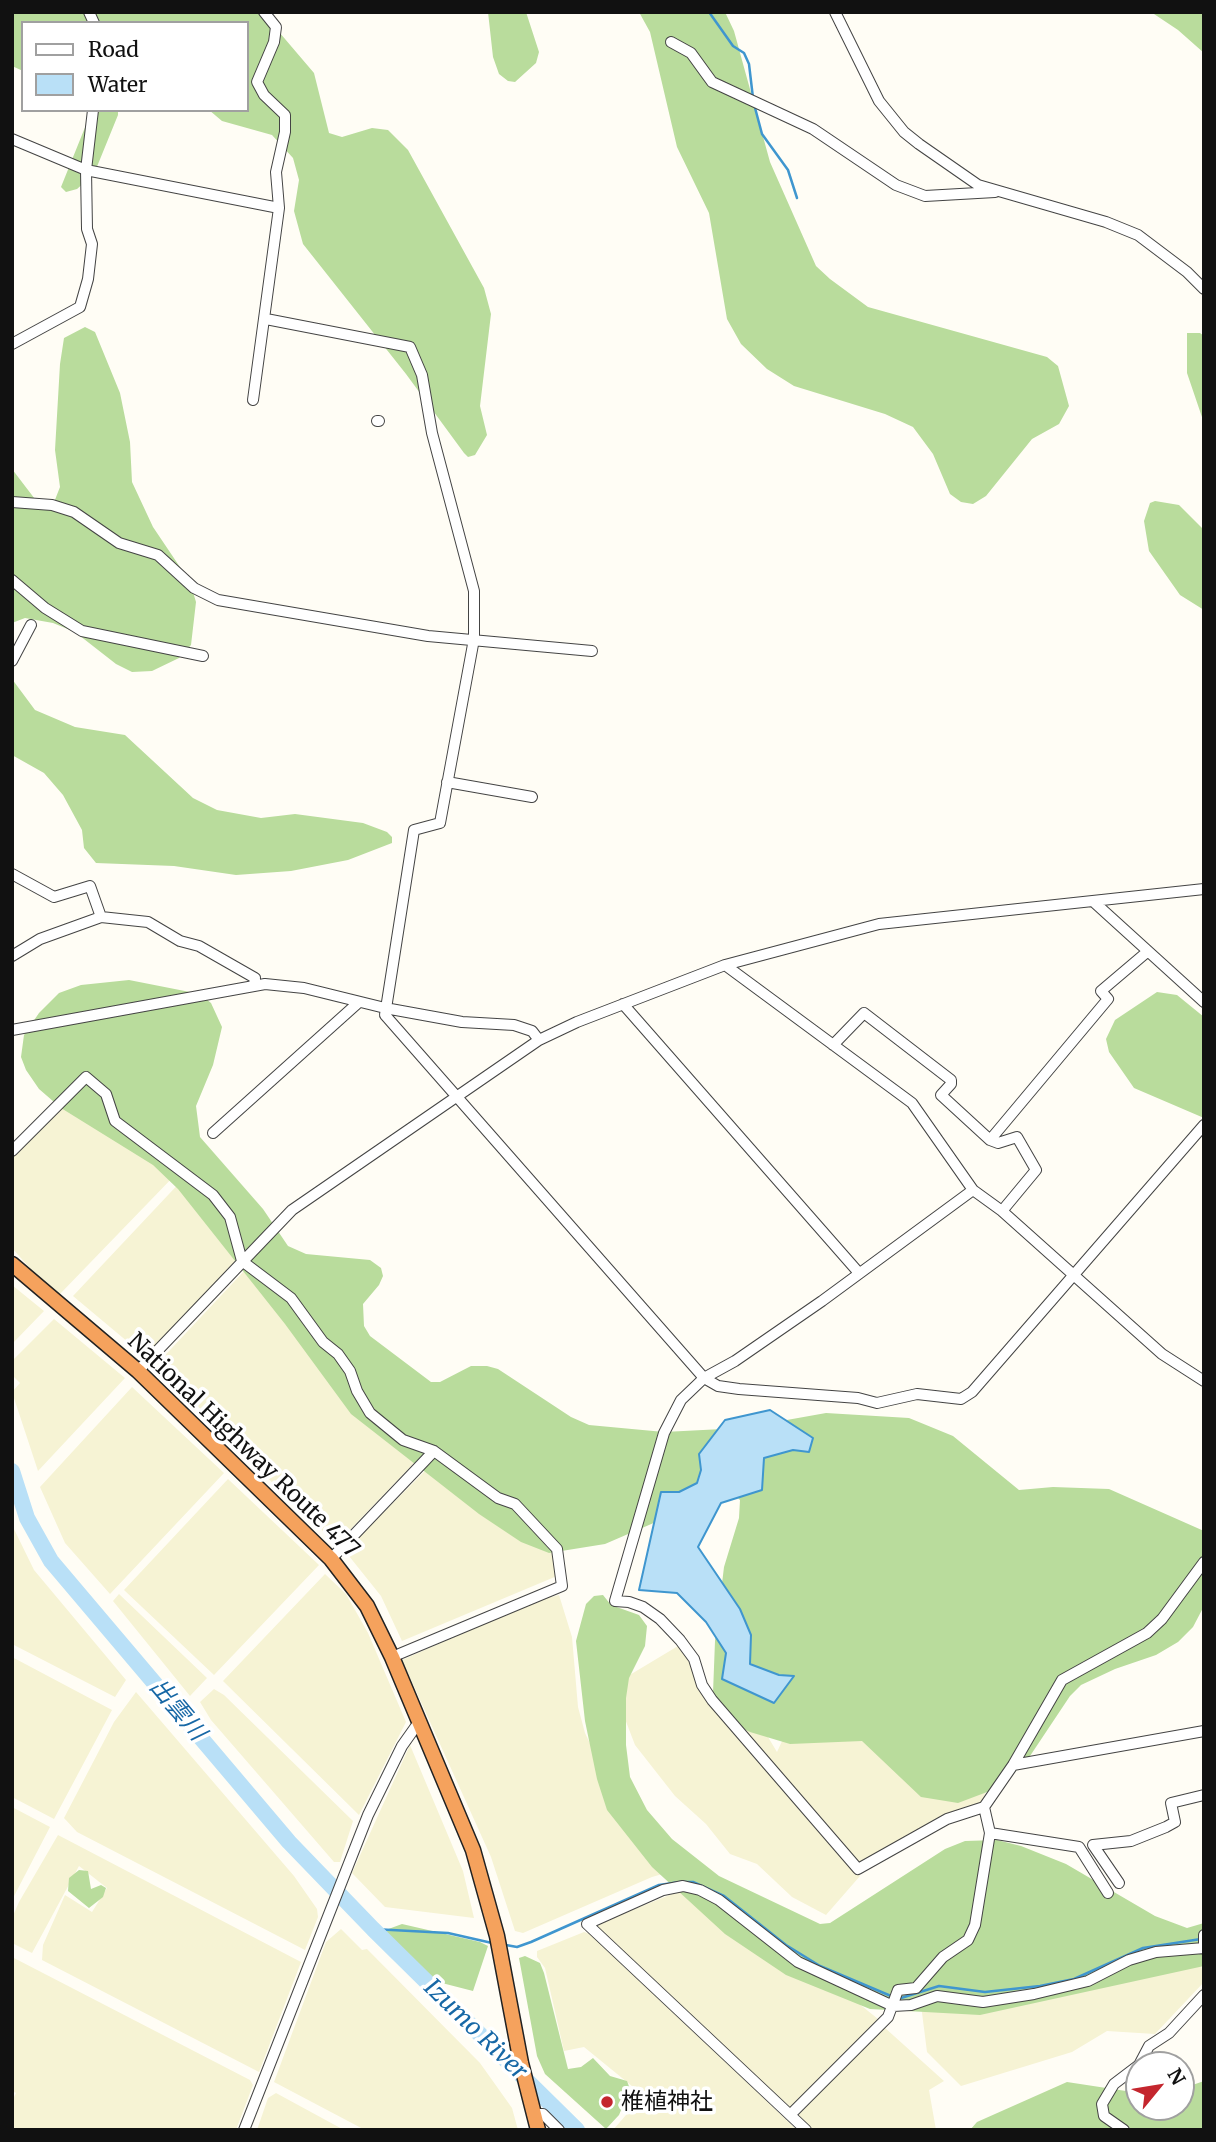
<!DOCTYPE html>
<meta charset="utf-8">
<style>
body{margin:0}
#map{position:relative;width:1216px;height:2142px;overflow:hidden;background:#fffdf5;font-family:Merriweather,serif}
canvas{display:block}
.frame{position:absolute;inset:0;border:14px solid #111;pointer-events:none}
.legend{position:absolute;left:21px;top:21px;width:228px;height:91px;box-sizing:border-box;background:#fff;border:2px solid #a0a0a0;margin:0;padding:9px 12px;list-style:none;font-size:21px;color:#111}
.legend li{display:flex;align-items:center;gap:14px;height:35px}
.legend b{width:35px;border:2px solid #a0a0a0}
.north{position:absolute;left:1125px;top:2051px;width:70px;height:70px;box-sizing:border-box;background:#fff;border:2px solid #a0a0a0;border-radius:50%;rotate:60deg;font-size:19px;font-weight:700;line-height:28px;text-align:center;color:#111}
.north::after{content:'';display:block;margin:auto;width:24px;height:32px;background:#c4262e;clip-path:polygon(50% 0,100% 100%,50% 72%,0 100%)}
</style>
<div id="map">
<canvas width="1216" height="2142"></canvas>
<div class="frame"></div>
<ul class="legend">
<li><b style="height:9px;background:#fff"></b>Road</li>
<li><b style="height:19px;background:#b9e0f7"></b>Water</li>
</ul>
<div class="north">N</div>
</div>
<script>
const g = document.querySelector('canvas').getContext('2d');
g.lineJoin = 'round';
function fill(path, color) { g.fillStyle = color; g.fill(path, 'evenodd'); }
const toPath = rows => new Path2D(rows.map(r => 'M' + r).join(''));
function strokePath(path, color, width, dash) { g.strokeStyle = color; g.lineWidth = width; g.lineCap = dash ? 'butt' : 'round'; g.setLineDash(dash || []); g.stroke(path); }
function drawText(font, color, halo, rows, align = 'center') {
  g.font = font + ' Merriweather,"Noto Sans JP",serif'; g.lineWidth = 7; g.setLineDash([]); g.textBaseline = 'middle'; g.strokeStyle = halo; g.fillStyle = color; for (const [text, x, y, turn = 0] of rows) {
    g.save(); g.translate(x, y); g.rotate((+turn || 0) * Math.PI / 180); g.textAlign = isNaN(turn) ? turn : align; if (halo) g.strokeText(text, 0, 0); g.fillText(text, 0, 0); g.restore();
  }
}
fill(toPath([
 [84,1083,177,1173,59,1295,35,1274,12,1248,12,1157],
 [185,1177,236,1258,234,1264,147,1358,73,1296],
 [246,1269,418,1459,342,1538,330,1538,251,1462,246,1452,155,1366],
 [12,1285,44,1311,12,1344],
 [54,1319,125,1378,38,1471,12,1392,20,1383,12,1375,12,1361],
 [132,1387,224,1473,110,1594,65,1543,40,1487],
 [439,1457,547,1542,555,1557,557,1576,402,1641,381,1596,345,1551],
 [228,1479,319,1565,214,1675,124,1590],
 [12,1525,34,1570,126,1680,115,1697,12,1644],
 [325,1574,346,1594,368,1633,406,1722,359,1815,223,1681],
 [119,1594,207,1678,190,1696,113,1601],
 [559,1595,572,1637,578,1707,585,1733,599,1762,673,1871,652,1877,523,1933,515,1931,491,1857,402,1660,536,1601],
 [678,1646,694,1669,703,1696,860,1876,826,1915,792,1897,757,1864,730,1854,706,1824,675,1796,635,1745,622,1711,623,1679],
 [12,1657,112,1710,54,1819,12,1797],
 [214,1689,224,1695,353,1821,340,1862,334,1862,211,1720,200,1702],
 [136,1692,294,1876,317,1909,318,1917,305,1950,77,1832,64,1818,114,1722],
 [720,1702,759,1722,777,1752,790,1724,803,1704,987,1788,981,1805,938,1820,858,1864],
 [410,1745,463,1871,474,1918,385,1907,352,1873],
 [12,1807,50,1827,12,1900],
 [58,1835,301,1962,259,2072,42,1960,43,1945,65,1895,92,1912,107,1888,79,1866,32,1953,12,1943,12,1918,19,1902],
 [684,1892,842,1990,878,2019,792,2111,597,1928,598,1924,672,1894],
 [341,1929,362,1950,367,1949,480,2063,512,2108,518,2130,365,2130,274,2082,326,1942],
 [584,1932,591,1934,797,2130,613,2130,626,2115,638,2091,584,2047,564,2051,545,1968,537,1957,537,1951],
 [1199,1951,1204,1982,1155,2034,1107,2031,1072,2052,961,2086,927,2052,921,2005],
 [12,1957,250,2080,253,2085,236,2130,12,2130,12,2101,16,2093,12,2091],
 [884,2027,944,2081,929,2090,936,2130,810,2130,798,2115],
 [276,2093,344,2130,257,2130,268,2098]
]), '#f6f3d4');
fill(toPath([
 [12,12,262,12,314,73,329,133,342,137,372,128,388,130,408,150,484,288,491,314,480,406,487,435,475,455,468,457,464,453,406,374,303,244,294,211,299,180,293,158,272,135,222,121,209,110,247,110,247,23,23,23,23,71,12,66],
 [488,12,526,12,539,52,536,63,515,82,508,81,499,74,493,57],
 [639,12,725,12,734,31,770,162,816,266,830,279,868,307,1047,357,1058,366,1069,406,1059,424,1032,439,986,496,973,504,961,502,950,494,933,454,913,427,885,414,794,386,767,369,741,344,727,319,709,213,677,147,650,32],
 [1151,12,1204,12,1204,53,1178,30],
 [92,110,118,110,118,115,94,174,77,189,66,192,61,187],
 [85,327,95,332,120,393,130,442,132,482,153,527,190,582,196,602,191,645,179,658,152,671,132,672,116,664,75,632,53,623,25,618,12,623,12,469,41,507,51,510,60,487,55,450,60,364,64,338],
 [1187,333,1200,333,1204,336,1204,423,1187,373],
 [1155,501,1179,505,1204,530,1204,610,1180,595,1149,551,1144,521,1150,503],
 [12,679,35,710,75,727,125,735,193,798,217,810,261,818,295,814,363,823,387,832,392,837,392,843,348,860,291,871,236,875,174,866,96,863,84,848,82,830,63,795,44,773,12,755],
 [129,980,200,994,211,1003,222,1027,213,1065,196,1106,200,1137,263,1209,288,1246,306,1254,370,1260,381,1268,383,1276,379,1285,363,1304,364,1326,370,1336,431,1382,440,1382,471,1366,487,1366,498,1369,571,1417,589,1425,664,1432,742,1428,826,1413,909,1418,953,1436,1019,1490,1053,1487,1109,1489,1204,1531,1204,1606,1193,1627,1178,1642,1156,1655,1115,1669,1081,1685,1070,1696,1030,1756,1012,1775,995,1789,958,1803,921,1797,862,1741,790,1744,750,1732,725,1720,718,1715,713,1693,715,1641,724,1567,739,1518,740,1500,730,1490,605,1544,549,1553,521,1542,479,1514,351,1414,285,1324,178,1189,153,1165,61,1108,39,1089,26,1070,21,1057,24,1035,39,1013,59,993,81,985],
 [1157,992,1177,995,1204,1017,1204,1118,1134,1088,1109,1052,1106,1039,1115,1020],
 [603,1595,611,1605,639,1615,647,1626,645,1646,629,1678,626,1698,626,1745,630,1777,647,1810,672,1839,719,1876,820,1924,830,1923,945,1849,965,1841,997,1840,1021,1846,1066,1864,1155,1916,1187,1928,1204,1923,1204,1966,980,2015,870,2009,786,1975,725,1934,652,1867,607,1810,597,1779,585,1721,576,1641,586,1604,594,1596],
 [79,1870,88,1871,91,1889,101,1885,106,1888,103,1897,89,1908,68,1891,69,1878],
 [402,1924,480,1942,488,1946,473,1991,438,1982,383,1931],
 [525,1956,540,1963,544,1973,568,2069,581,2067,593,2058,610,2076,627,2081,630,2089,619,2115,606,2129,545,2074,537,2056,519,1958],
 [1204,2081,1204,2130,970,2130,977,2122,1067,2082,1139,2093,1139,2107,1181,2107,1181,2089]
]), '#b9dc9c');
const water = toPath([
 [770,1410,813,1438,809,1452,793,1450,764,1458,762,1490,721,1503,698,1547,740,1609,751,1635,750,1664,779,1675,794,1676,774,1703,722,1679,726,1653,706,1622,677,1593,639,1590,661,1492,679,1492,697,1483,701,1470,699,1454,725,1420,770,1410]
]);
fill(water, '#b9e0f7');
strokePath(water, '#3f96cf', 2);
strokePath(toPath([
 [709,12,733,46,744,53,749,64,753,98],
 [754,104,762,134,788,170,797,198],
 [373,1929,448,1933,492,1943],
 [506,1945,517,1947,531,1942,659,1885,680,1882,693,1882,724,1896,786,1945,820,1966,898,1999,939,1986,985,1992,1040,1986,1074,1979,1143,1948,1201,1939]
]), '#3f96cf', 2.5);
strokePath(toPath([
 [12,1471,27,1518,51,1561,289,1842,373,1929,577,2130]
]), '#b9e0f7', 16);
const minor = toPath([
 [89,12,94,23],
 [835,12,879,101,904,132,919,144,978,185,1106,222,1138,235,1187,272,1204,289],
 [671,42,691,53,712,82,813,129,896,185,925,196,995,192],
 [12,139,86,170,279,208],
 [266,319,410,347,422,375,432,433,474,591,474,639,440,823,414,830,385,1015,704,1378,718,1386,739,1389,858,1398,877,1403,917,1394,961,1399,972,1392,1204,1125],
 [12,344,80,307,88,279,92,244,87,229,86,170,93,110],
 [253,400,279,208,276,172,285,132,285,115,264,95,257,82,274,42,276,27,264,12],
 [377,421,379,421],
 [12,502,52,505,74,512,119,543,158,555,194,588,218,600,428,636,592,651],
 [12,580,45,608,82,631,203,656],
 [12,661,31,625],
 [447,782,532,797],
 [12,874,54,897,90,886,101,917],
 [1095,903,1204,1002],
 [12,956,40,939,101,917,148,922,180,941,199,946,255,978,254,985],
 [725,965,912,1103,973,1190,1002,1211,1162,1354,1204,1381],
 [623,1004,859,1273],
 [12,1030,265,984,304,988,385,1008,462,1022,514,1025,532,1031,539,1040,577,1022,725,965,879,924,1204,889],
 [833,1045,864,1013,951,1080,951,1084,941,1095,990,1140,998,1143,1017,1137,1036,1170,1002,1211],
 [213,1133,359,1002],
 [990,1140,1108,999,1101,991,1147,952],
 [12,1151,86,1077,106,1094,115,1121,213,1195,230,1217,242,1261,291,1298,323,1342,338,1354,350,1371,357,1391,370,1413,403,1440,434,1451,498,1498,515,1504,557,1549,562,1586,392,1657],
 [973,1190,822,1301,735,1361,704,1378,681,1400,664,1433,615,1601,629,1602,643,1607,660,1619,680,1640,694,1659,702,1685,712,1700,858,1869,947,1819,984,1807],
 [138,1371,292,1210,539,1040],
 [331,1559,434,1451],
 [1013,1765,1204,1731],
 [990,1833,1079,1847,1108,1893],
 [1119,1883,1093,1845,1131,1841,1166,1827,1175,1822,1171,1803,1204,1795],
 [1204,1935,1204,1949],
 [1139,2065,1149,2046,1169,2033,1204,1995],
 [533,2114,543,2114,559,2130],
 [790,2115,888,2017,898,1990,916,1988,943,1957,968,1940,975,1925,990,1833,984,1807,1013,1765,1062,1680,1147,1633,1162,1619,1204,1562],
 [244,2130,368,1815,402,1746,419,1722],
 [806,2130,587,1924,663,1890,683,1886,700,1890,719,1900,798,1962,893,2006,911,2005,937,1996,983,2002,1034,1994,1088,1981,1129,1960,1156,1952,1204,1948],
 [1124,2130,1104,2116,1102,2104,1114,2084,1139,2065]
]);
const highway = toPath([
 [12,1264,138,1371,331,1559,367,1606,392,1657,473,1850,497,1936,521,2063,538,2130]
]);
strokePath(minor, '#444', 12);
strokePath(highway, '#222', 17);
strokePath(minor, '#fff', 10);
strokePath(highway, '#f5a25d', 14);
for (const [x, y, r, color] of [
 [607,2102,7,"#c4262e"]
]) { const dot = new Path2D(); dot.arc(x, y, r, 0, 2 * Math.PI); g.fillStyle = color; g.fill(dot); strokePath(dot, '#fff', 2.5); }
drawText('23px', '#111', '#fff', [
 ["National Highway Route 477",243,1446,44]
]);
drawText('23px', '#111', '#fff', [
 ["椎植神社",621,2102]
], 'left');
drawText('italic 24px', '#1768a6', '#fff', [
 ["出雲川",177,1710,50],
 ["Izumo River",475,2030,44]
]);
</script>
